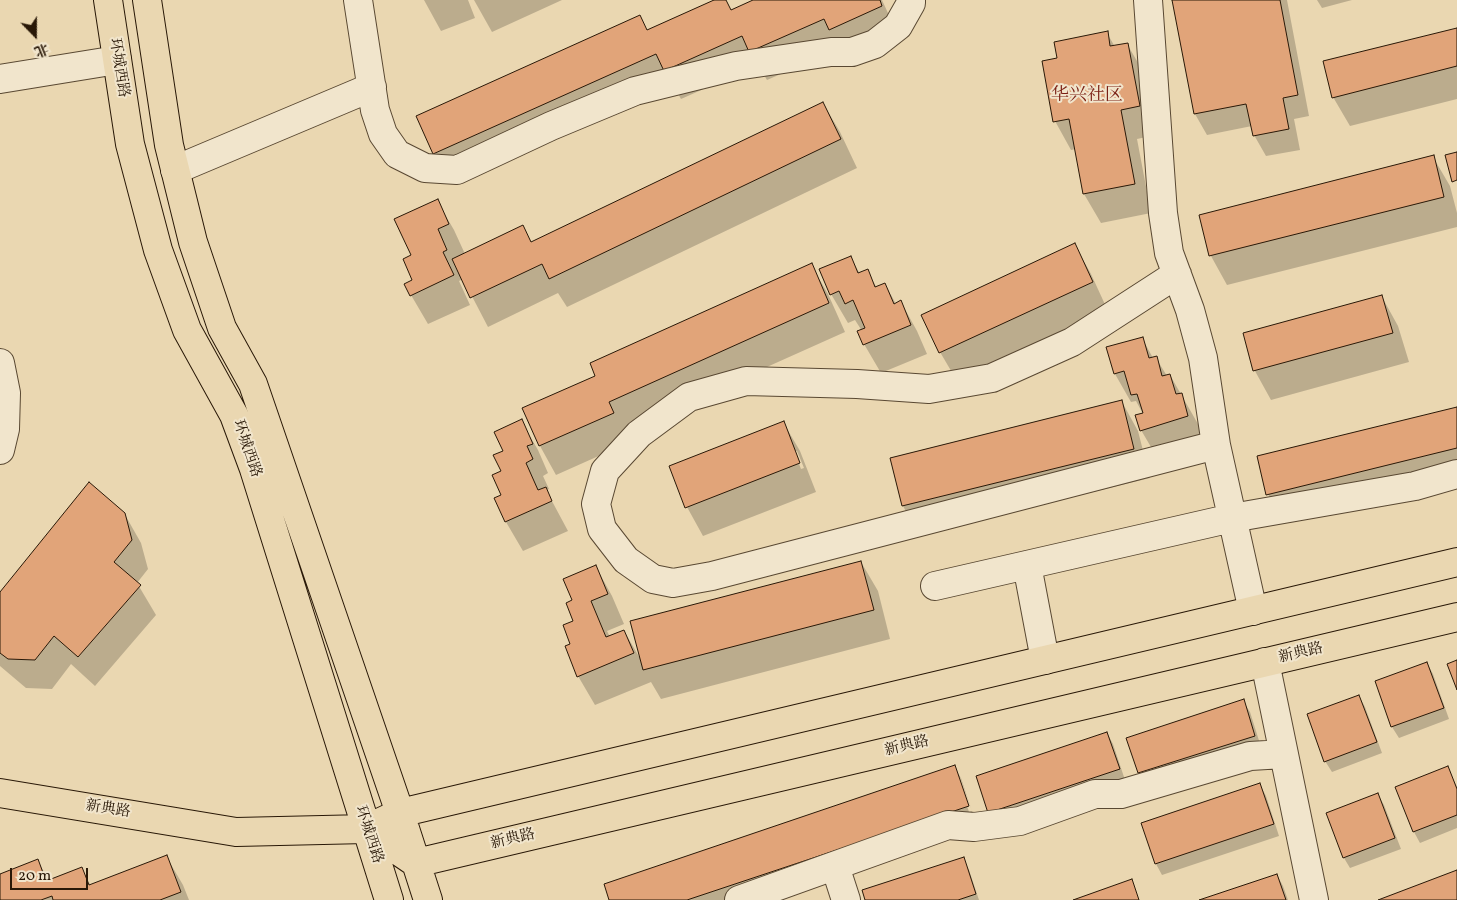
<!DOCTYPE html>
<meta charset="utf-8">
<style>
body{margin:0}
#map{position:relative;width:1457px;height:900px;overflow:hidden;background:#ead7b1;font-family:Vollkorn,"Noto Serif SC",serif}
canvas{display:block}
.north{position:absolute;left:10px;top:10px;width:50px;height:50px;-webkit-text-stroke:4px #f1e5cc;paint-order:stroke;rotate:158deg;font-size:14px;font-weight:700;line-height:20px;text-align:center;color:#291807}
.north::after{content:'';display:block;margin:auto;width:18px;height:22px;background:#291807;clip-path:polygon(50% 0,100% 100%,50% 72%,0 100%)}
.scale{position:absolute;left:10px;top:868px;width:78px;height:22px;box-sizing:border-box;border:2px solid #291807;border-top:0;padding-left:6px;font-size:15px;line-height:18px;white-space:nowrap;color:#291807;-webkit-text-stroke:4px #f1e5cc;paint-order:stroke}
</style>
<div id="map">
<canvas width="1457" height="900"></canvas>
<div class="north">北</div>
<div class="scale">20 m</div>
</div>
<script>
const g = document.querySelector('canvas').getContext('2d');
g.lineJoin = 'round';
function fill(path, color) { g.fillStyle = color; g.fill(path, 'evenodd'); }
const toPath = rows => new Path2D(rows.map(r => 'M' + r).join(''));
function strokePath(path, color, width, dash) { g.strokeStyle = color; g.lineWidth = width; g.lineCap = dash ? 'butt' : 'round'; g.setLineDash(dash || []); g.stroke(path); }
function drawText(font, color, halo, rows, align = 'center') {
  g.font = font + ' Vollkorn,"Noto Serif SC",serif'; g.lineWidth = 4; g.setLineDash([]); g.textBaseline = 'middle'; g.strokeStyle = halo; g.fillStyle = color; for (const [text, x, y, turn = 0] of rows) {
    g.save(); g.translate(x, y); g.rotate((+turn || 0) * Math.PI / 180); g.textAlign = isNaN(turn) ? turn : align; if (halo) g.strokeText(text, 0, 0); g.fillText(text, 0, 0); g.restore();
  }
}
fill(toPath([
 [424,0,468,0,475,18,441,31],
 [474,0,562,0,492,32],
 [717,0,725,0,731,11,756,0,882,0,898,35,840,48,767,80,758,65,681,99,672,83,451,182,434,154,647,31],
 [1173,0,1287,0,1309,116,1294,119,1300,150,1266,156,1254,135,1252,126,1207,135,1195,114],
 [1317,0,1352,0,1322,8],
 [1457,29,1457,99,1350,126,1333,97],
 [1107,33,1115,47,1127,44,1144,73,1156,135,1137,139,1151,213,1101,223,1084,194,1076,149,1071,150,1055,121,1059,58],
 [823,103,840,132,857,168,567,307,558,293,488,327,463,279,459,281,470,305,428,324,411,295,414,280,412,256,437,201,454,230,465,254,522,226,532,243],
 [1433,157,1450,186,1457,213,1457,227,1227,285,1211,256,1201,216],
 [1075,245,1091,274,1108,311,957,381,940,352],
 [851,258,860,274,867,271,877,288,885,284,896,304,901,302,917,331,927,354,881,373,864,344,862,331,855,320,848,323,831,294],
 [811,265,828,294,845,332,624,431,630,442,556,475,540,446,523,409,597,376],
 [1382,297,1398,326,1409,362,1271,400,1255,371,1245,334],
 [1142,338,1153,358,1156,358,1167,376,1170,375,1198,424,1204,445,1158,459,1141,430,1143,414,1136,401,1131,402,1115,374],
 [1122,402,1138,431,1150,478,919,535,903,506,891,459],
 [1457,408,1457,481,1284,523,1268,494],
 [521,421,538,450,548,473,543,476,549,489,546,490,568,531,523,551,506,522,496,499,502,496,505,451],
 [783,422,800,451,816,492,703,536,687,507],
 [794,451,797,451,804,468,801,469],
 [124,513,141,543,148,569,137,583,156,615,95,686,71,664,52,689,26,688,0,666,0,594],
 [861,562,878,591,890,639,661,699,651,682,595,705,578,676,572,645,575,622,574,601,596,567,612,596,624,624,607,631,610,637,624,631,641,660],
 [1427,663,1433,674,1449,719,1399,738,1392,727,1376,682],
 [1359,696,1365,707,1382,753,1332,772,1325,761],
 [1243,701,1250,712,1261,747,1145,784,1139,773,1128,738],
 [1107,733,1113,744,1125,780,996,824,989,813],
 [954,767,961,778,974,817,726,900,611,900],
 [958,777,960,777,972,811,969,812],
 [1448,768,1457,787,1457,828,1420,843,1414,832,1397,788],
 [1260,785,1266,796,1279,836,1162,875,1156,864,1143,824],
 [1378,795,1384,805,1401,849,1350,868,1344,858,1327,814],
 [166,856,183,885,189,900,0,900,0,876,38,861,49,881,81,868,91,886],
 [963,859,969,870,979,900,867,900],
 [1277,875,1283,886,1288,900,1203,900]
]), '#0003');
const building = toPath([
 [714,0,726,0,731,10,753,0,880,0,882,6,829,30,824,19,749,52,742,36,664,71,656,54,433,154,416,116,640,15,647,30,714,0],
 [1172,0,1280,0,1298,95,1283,98,1289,129,1253,136,1246,104,1194,114,1172,0],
 [1457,28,1457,66,1332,98,1323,61,1457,28],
 [1108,31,1110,46,1128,43,1140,106,1121,110,1135,184,1083,194,1069,119,1053,122,1042,61,1057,58,1054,42,1108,31],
 [823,102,841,139,549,279,542,264,470,298,452,259,523,225,531,242,823,102],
 [1457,152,1457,180,1452,182,1445,155,1457,152],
 [1434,155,1444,197,1209,256,1199,215,1434,155],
 [438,199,449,224,438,229,447,250,443,252,454,275,410,296,404,284,412,280,403,259,411,255,394,219,438,199],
 [1075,243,1093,282,939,353,921,315,1075,243],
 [851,256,858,273,868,269,875,287,885,283,894,304,901,300,911,325,863,345,857,331,865,328,853,300,845,304,839,291,830,295,819,269,851,256],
 [812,263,829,303,609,402,614,413,539,446,522,408,595,376,590,363,812,263],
 [1382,295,1393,333,1253,371,1243,333,1382,295],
 [1143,337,1149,358,1157,356,1162,376,1170,374,1176,394,1182,393,1188,416,1140,431,1135,415,1143,413,1137,394,1131,395,1124,371,1114,374,1106,347,1143,337],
 [1122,400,1134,449,902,506,890,458,1122,400],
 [1457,407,1457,448,1266,495,1257,456,1457,407],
 [522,419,533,444,527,446,533,459,526,463,538,490,546,487,552,501,505,522,494,498,501,495,492,475,501,471,493,455,503,451,494,432,522,419],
 [784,421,800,463,685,508,669,466,784,421],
 [89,482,125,513,132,540,114,562,141,585,78,657,54,636,35,660,8,659,0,653,0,592,89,482],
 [861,561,874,610,643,670,630,621,861,561],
 [596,565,608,594,591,601,606,637,624,630,634,653,577,677,565,646,570,644,563,625,573,621,566,603,572,600,563,579,596,565],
 [1457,660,1457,690,1447,664,1457,660],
 [1427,662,1444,708,1391,727,1375,681,1427,662],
 [1359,695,1377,742,1324,762,1307,714,1359,695],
 [1244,699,1255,736,1138,773,1126,738,1244,699],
 [1107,732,1120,769,988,813,976,776,1107,732],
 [955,765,969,806,687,900,609,900,604,884,955,765],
 [1448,766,1457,789,1457,815,1413,832,1395,787,1448,766],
 [1260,783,1274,824,1155,864,1141,823,1260,783],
 [1378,793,1395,838,1343,858,1326,813,1378,793],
 [167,855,181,892,160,900,53,900,52,896,41,900,0,900,0,874,38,859,46,881,82,867,89,885,167,855],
 [964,857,976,894,958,900,865,900,862,890,964,857],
 [1457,870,1457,900,1378,900,1457,870],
 [1277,874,1286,900,1199,900,1277,874],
 [1132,879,1139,900,1073,900,1132,879]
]);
fill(building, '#e1a479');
strokePath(building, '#291807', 1);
const minor = toPath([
 [358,0,375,110,383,134,397,154,425,168,457,170,551,126,635,91,736,66,831,52,852,52,875,44,898,26,911,3,911,0],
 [1148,0,1163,213,1169,253,1190,310,1203,358,1216,445,1253,611],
 [0,79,117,60],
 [175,170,372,87],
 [1177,274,1072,342,992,378,929,389,857,384,746,381,689,397,639,434,605,471,596,504,602,529,626,560,653,579,673,583,712,576,1216,445],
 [0,363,6,393,5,429,0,450],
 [1027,565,1045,660],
 [935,586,1232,518,1415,486,1457,474],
 [1265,662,1314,900],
 [835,866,846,900],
 [739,900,948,825,974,827,1020,821,1095,794,1121,794,1250,756,1284,754]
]);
const major = toPath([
 [108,0,130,144,158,250,187,330,234,415,254,469,389,900],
 [147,0,169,145,193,242,222,328,253,384,400,813,428,900],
 [0,793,236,832,366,829,400,813,1457,562],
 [366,829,416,863,1457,617]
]);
strokePath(minor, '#594832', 30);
strokePath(major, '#291807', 30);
strokePath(minor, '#f1e5cc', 28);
strokePath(major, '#ead7b1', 28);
drawText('15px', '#291807', '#f1e5cc', [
 ["环城西路",118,68,81],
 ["环城西路",246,449,71],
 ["新典路",1301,654,-13],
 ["新典路",907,747,-13],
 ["新典路",108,810,9],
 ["环城西路",368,835,72],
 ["新典路",513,840,-13]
]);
drawText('18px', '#7a1f14', '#f1e5cc', [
 ["华兴社区",1087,97]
]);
</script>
